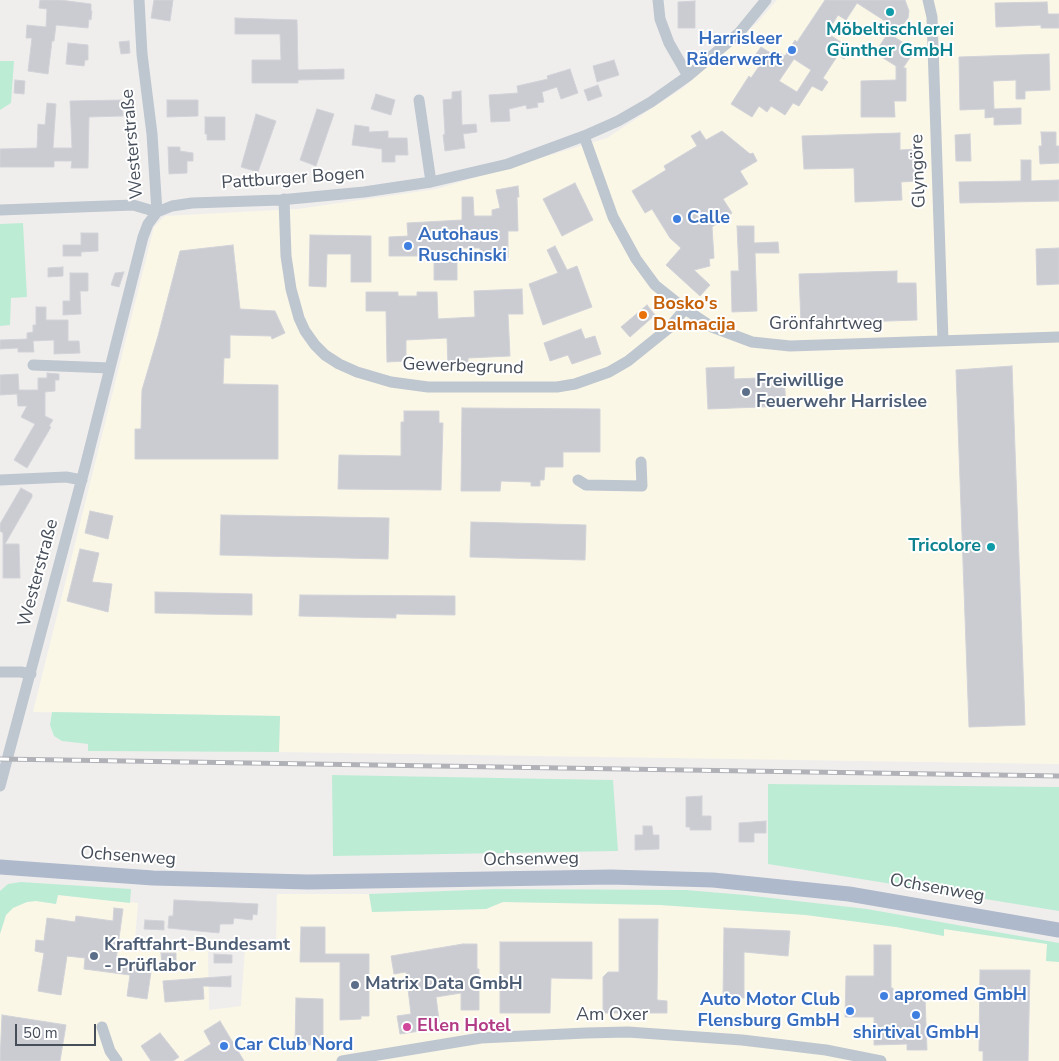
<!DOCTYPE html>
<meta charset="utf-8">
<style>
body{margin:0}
#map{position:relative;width:1059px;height:1061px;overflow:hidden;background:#f0eeed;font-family:"Nunito Sans",sans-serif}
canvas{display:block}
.scale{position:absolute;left:15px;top:1024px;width:81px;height:22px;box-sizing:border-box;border:2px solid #464e5a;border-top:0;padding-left:6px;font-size:15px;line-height:18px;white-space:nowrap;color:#464e5a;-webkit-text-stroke:4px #fff;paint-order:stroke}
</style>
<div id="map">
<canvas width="1059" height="1061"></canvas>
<div class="scale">50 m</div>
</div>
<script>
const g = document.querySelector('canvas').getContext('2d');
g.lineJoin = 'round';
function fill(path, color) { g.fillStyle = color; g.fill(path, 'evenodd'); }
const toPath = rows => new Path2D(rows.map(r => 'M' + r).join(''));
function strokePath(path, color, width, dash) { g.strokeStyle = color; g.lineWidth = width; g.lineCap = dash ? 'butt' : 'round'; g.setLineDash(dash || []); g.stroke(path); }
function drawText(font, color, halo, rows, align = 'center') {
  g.font = font + ' "Nunito Sans",sans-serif'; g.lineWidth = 4; g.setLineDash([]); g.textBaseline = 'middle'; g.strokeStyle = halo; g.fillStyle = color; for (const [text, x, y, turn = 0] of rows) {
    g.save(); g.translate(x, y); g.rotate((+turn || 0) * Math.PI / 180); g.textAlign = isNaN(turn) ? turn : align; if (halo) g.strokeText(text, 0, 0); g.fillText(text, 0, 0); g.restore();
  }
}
fill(toPath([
 [777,0,1059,0,1059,764,279,752,280,716,33,712,154,227,165,216,298,209,437,189,607,138,683,88,758,22],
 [277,894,369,894,372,912,486,909,503,902,660,905,806,915,896,927,943,936,943,929,1047,944,1046,961,1059,962,1059,1061,0,1061,0,934,6,915,12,908,27,902,36,901,56,904,58,895,138,903,134,951,208,951,209,1010,241,1006,245,949,276,949]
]), '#fbf7e7');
fill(toPath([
 [0,61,14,61,11,103,0,110],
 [23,223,27,297,11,298,10,325,0,326,0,224],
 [52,712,280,716,279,752,88,751,88,744,62,741,54,736,50,725],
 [332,775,613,780,618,851,333,856],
 [768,784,1059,787,1059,911,768,864],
 [21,882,131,889,130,903,58,895,56,904,36,901,27,902,13,908,6,915,0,934,0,891,8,884],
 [495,889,686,890,745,895,867,909,1059,943,1059,962,1046,961,1047,944,944,929,944,936,896,927,806,915,660,905,503,902,486,909,372,912,369,894]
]), '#bdecd5');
const building = toPath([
 [40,0,60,0,91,4,91,11,92,11,91,20,89,19,88,28,56,25,54,41,52,41,48,74,28,71,32,38,26,38,27,25,46,27,47,9,39,8,40,0],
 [154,0,173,0,170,21,151,18,154,0],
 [825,0,905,0,909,11,908,18,899,30,857,3,846,20,838,15,827,33,850,48,844,59,838,55,823,78,828,82,822,91,812,86,799,106,793,103,785,115,771,106,767,112,759,106,752,117,731,104,749,76,751,78,762,62,754,57,761,47,777,57,780,53,785,56,795,40,797,42,825,0],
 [794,59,811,70,797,92,779,81,794,59],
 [695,1,695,28,678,28,678,2,695,1],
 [1047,2,1048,14,1059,14,1059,28,1041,28,1041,25,996,27,995,3,1047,2],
 [235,18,297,20,298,70,344,69,344,79,298,80,298,83,252,83,252,60,281,60,280,34,235,34,235,18],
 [888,33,915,50,903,68,906,68,906,101,894,101,895,117,861,117,861,81,896,80,896,66,875,53,888,33],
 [129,41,130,53,121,54,119,42,129,41],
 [68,43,88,45,88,60,85,60,84,66,66,64,68,43],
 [1049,54,1050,90,1025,91,1025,99,1016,99,1016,80,993,81,994,109,1021,108,1021,124,994,125,994,117,985,118,985,109,960,110,959,57,1049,54],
 [614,60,619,75,597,82,593,66,614,60],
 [570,69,578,93,561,99,557,87,542,92,544,102,537,103,538,107,527,109,526,105,509,109,510,121,491,122,489,95,518,93,517,86,548,79,547,76,570,69],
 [15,80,25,81,24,94,14,93,15,80],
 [598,85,602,96,588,101,584,90,598,85],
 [461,91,462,125,476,124,477,132,463,134,465,148,445,151,443,135,445,134,443,100,452,99,452,92,461,91],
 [376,94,395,100,391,115,371,109,376,94],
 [122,100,123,116,89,117,88,168,71,168,72,161,54,161,54,167,0,167,0,149,37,148,38,124,45,125,47,103,56,104,53,148,72,148,70,101,122,100],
 [167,100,198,100,198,116,167,117,167,100],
 [317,109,334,114,316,166,300,160,317,109],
 [256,114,276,121,258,172,241,167,256,114],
 [205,117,225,117,225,140,207,140,207,134,205,134,205,117],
 [355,125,369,127,369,132,388,131,388,138,407,138,408,155,395,155,395,162,382,162,382,149,352,145,355,125],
 [700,131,706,140,722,131,750,154,753,153,757,161,740,171,748,184,723,199,732,213,712,227,714,258,709,259,710,266,694,270,710,285,700,296,666,265,681,248,670,238,652,209,645,213,632,191,666,170,664,166,697,146,691,136,700,131],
 [1041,132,1056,132,1056,146,1059,146,1059,163,1040,164,1039,146,1042,146,1041,132],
 [900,133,900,150,916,149,917,181,901,182,902,200,855,202,854,168,804,169,802,136,900,133],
 [970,134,971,161,956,161,955,135,970,134],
 [168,147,180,147,180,151,193,153,193,161,187,161,187,173,169,174,168,147],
 [1021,160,1031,160,1031,181,1059,180,1059,201,960,203,959,182,1021,181,1021,160],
 [575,183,593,220,562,236,543,199,575,183],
 [518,186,519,197,517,197,518,231,508,231,508,258,480,259,480,248,457,248,457,280,434,280,434,256,389,256,389,237,408,236,407,223,462,220,462,197,473,197,474,216,492,216,492,210,500,208,496,190,518,186],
 [737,226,754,226,754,243,778,242,779,253,755,253,757,311,732,312,731,271,739,271,737,226],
 [81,233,98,233,98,251,81,252,81,256,63,256,63,245,81,245,81,233],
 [310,235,371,236,371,282,351,282,351,254,327,254,326,287,309,286,310,235],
 [233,245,240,309,275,311,285,333,272,339,271,336,230,335,230,358,224,358,223,384,278,385,278,459,135,459,135,429,141,429,142,390,158,336,180,251,233,245],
 [555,246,567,270,577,266,592,307,543,325,529,284,558,273,547,250,555,246],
 [1059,248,1059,284,1037,285,1036,249,1059,248],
 [63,267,63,276,48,277,48,268,63,267],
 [897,271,897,283,916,283,917,320,801,324,799,274,897,271],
 [124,272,119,287,111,285,115,273,124,272],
 [70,273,88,273,88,291,80,291,81,314,63,315,63,301,70,301,70,273],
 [522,289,523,314,508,314,510,356,468,358,468,364,448,365,447,338,406,340,406,361,387,362,386,311,366,311,366,292,398,292,398,296,417,296,417,292,437,292,438,319,475,317,474,291,522,289],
 [647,305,655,315,630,337,621,327,647,305],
 [36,307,46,307,46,320,68,320,68,341,79,341,80,353,54,354,54,340,33,341,34,352,18,352,18,348,0,349,0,340,27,339,27,333,33,332,33,325,36,325,36,307],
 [581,329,585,339,595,336,601,354,572,364,568,355,550,361,544,343,581,329],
 [1012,366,1025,725,969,727,956,370,1012,366],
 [734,367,734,379,784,377,786,406,708,409,706,368,734,367],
 [47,373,59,374,59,380,55,380,55,391,45,392,45,416,53,420,49,426,51,427,27,468,14,460,35,424,21,417,27,406,18,406,17,394,0,395,0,375,18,374,19,390,38,390,38,378,47,378,47,373],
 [462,408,600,409,600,452,563,452,563,467,545,467,544,480,540,480,540,486,531,486,531,482,501,481,500,491,461,491,462,408],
 [404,411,439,411,439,423,443,423,441,490,338,489,339,455,401,456,401,422,404,422,404,411],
 [21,488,32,494,32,497,5,544,19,544,20,578,3,578,3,533,0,531,0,524,21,488],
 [90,511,113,516,108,539,85,533,90,511],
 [221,515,389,518,388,559,220,555,221,515],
 [471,522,586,525,585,560,470,557,471,522],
 [80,549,99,553,92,582,112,584,108,612,67,601,80,549],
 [155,592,252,594,252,615,155,613,155,592],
 [300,595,455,596,455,615,396,614,396,618,299,616,300,595],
 [702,796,702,816,711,816,711,830,690,830,690,827,686,827,686,797,702,796],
 [766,821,766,833,754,833,754,842,739,842,739,823,766,821],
 [643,826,652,826,653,835,659,835,659,849,635,850,635,835,643,835,643,826],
 [174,900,258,904,257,915,253,914,252,920,234,918,233,924,220,924,219,933,168,928,169,916,173,916,174,900],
 [114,908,123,909,116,960,152,965,147,999,127,996,130,975,84,969,85,958,67,956,61,995,38,991,44,953,35,951,36,940,44,941,47,918,75,922,76,916,113,921,114,908],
 [619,919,658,919,657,1000,667,1001,667,1013,603,1013,603,977,608,972,619,972,619,919],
 [145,920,164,921,164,930,144,929,145,920],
 [301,927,325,927,325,954,369,954,369,1016,361,1016,361,1019,340,1020,340,962,300,962,301,927],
 [724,928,790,931,788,956,744,952,744,998,723,997,724,928],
 [500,942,592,942,592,979,551,978,550,1013,500,1013,500,942],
 [463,944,477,944,477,969,479,969,479,1010,461,1010,461,993,436,997,440,1028,400,1034,397,1016,411,1014,406,972,394,974,391,956,463,944],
 [874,945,891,945,891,988,893,988,893,998,925,998,927,1050,907,1050,907,1044,874,1045,874,1017,845,1017,846,976,874,976,874,945],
 [161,953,176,953,176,964,162,965,161,953],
 [214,954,232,955,232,963,214,963,214,954],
 [980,970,1030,970,1028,1061,983,1061,983,1051,979,1051,980,970],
 [231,976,231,987,203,986,204,999,165,1002,163,981,231,976],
 [296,998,323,999,323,1045,295,1045,296,998],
 [2,1015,66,1025,60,1061,0,1061,2,1015],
 [220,1021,244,1061,184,1061,211,1044,204,1031,220,1021],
 [160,1033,179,1057,173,1061,151,1061,141,1046,160,1033]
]);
fill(building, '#caccd2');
strokePath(building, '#d2d3d9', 1);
strokePath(toPath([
 [658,0,660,19,669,43,688,76],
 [928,0,932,17,943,341],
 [419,100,431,182],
 [584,136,613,217,636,259,655,285,685,309,712,327,752,342,790,346,1059,337],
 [284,199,286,256,291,289,299,318,305,331,315,345,325,355,339,364,357,372,391,382,428,387,557,387,575,384,609,372,628,361,669,328,685,309],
 [0,210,133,205,157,212],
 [157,212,172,206,192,203,280,200,364,192,431,182,508,164,584,136,618,121,651,102,688,76,739,33,766,0],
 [33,365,110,368],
 [0,480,66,477,82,480],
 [578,480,586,485,642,486,641,462],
 [0,672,21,672,31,674],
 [0,786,85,467,143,237,148,224,157,212,152,134,142,54,139,0],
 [102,1027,110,1051,117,1061],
 [342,1061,481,1038,586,1033,628,1032,742,1040,826,1050,881,1061]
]), '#bec6cf', 11);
strokePath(toPath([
 [0,867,153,878,308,882,611,877,713,880,849,894,1059,930]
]), '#aeb9cb', 15);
const rail = toPath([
 [0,759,1059,776]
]);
strokePath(rail, '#b0b2b8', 5);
strokePath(rail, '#fff', 3, [9]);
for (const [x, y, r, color] of [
 [890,12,5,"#0f9aa8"],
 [792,50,5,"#3f7fe0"],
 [677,219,5,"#3f7fe0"],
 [408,246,5,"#3f7fe0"],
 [643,315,5,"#e8710a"],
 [746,392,5,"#5c6f8a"],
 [991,547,5,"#0f9aa8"],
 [94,956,5,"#5c6f8a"],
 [355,985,5,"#5c6f8a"],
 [884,996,5,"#3f7fe0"],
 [850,1011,5,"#3f7fe0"],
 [916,1015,5,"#3f7fe0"],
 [407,1027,5,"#d1479c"],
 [224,1046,5,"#3f7fe0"]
]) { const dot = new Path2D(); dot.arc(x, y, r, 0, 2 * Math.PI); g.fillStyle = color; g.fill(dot); strokePath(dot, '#fff', 2); }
drawText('bold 18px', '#0d838f', '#fff', [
 ["Möbeltischlerei",890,31],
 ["Günther GmbH",890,52],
 ["Tricolore",981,547,"right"]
]);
drawText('bold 18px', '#366cbe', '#fff', [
 ["Harrisleer",782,40,"right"],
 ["Räderwerft",782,61,"right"],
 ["Calle",687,219],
 ["Autohaus",418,236],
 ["Ruschinski",418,257],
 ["apromed GmbH",894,996],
 ["Auto Motor Club",840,1001,"right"],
 ["Flensburg GmbH",840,1022,"right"],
 ["shirtival GmbH",916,1034,"center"],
 ["Car Club Nord",234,1046]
], 'left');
drawText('18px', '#464e5a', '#fff', [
 ["Westerstraße",133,144,-95],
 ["Glyngöre",919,171,-92],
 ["Pattburger Bogen",293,179,-4],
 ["Grönfahrtweg",826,325],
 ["Gewerbegrund",463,367,2],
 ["Westerstraße",39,573,-75],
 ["Ochsenweg",128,857,4],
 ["Ochsenweg",531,860,-1],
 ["Ochsenweg",937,889,10],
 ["Am Oxer",612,1016]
]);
drawText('bold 18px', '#c56008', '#fff', [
 ["Bosko's",653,305],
 ["Dalmacija",653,326]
], 'left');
drawText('bold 18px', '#4e5e75', '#fff', [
 ["Freiwillige",756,382],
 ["Feuerwehr Harrislee",756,403],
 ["Kraftfahrt-Bundesamt",104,946],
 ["- Prüflabor",104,967],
 ["Matrix Data GmbH",365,985]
], 'left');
drawText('bold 18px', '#b23c85', '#fff', [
 ["Ellen Hotel",417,1027]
], 'left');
</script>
